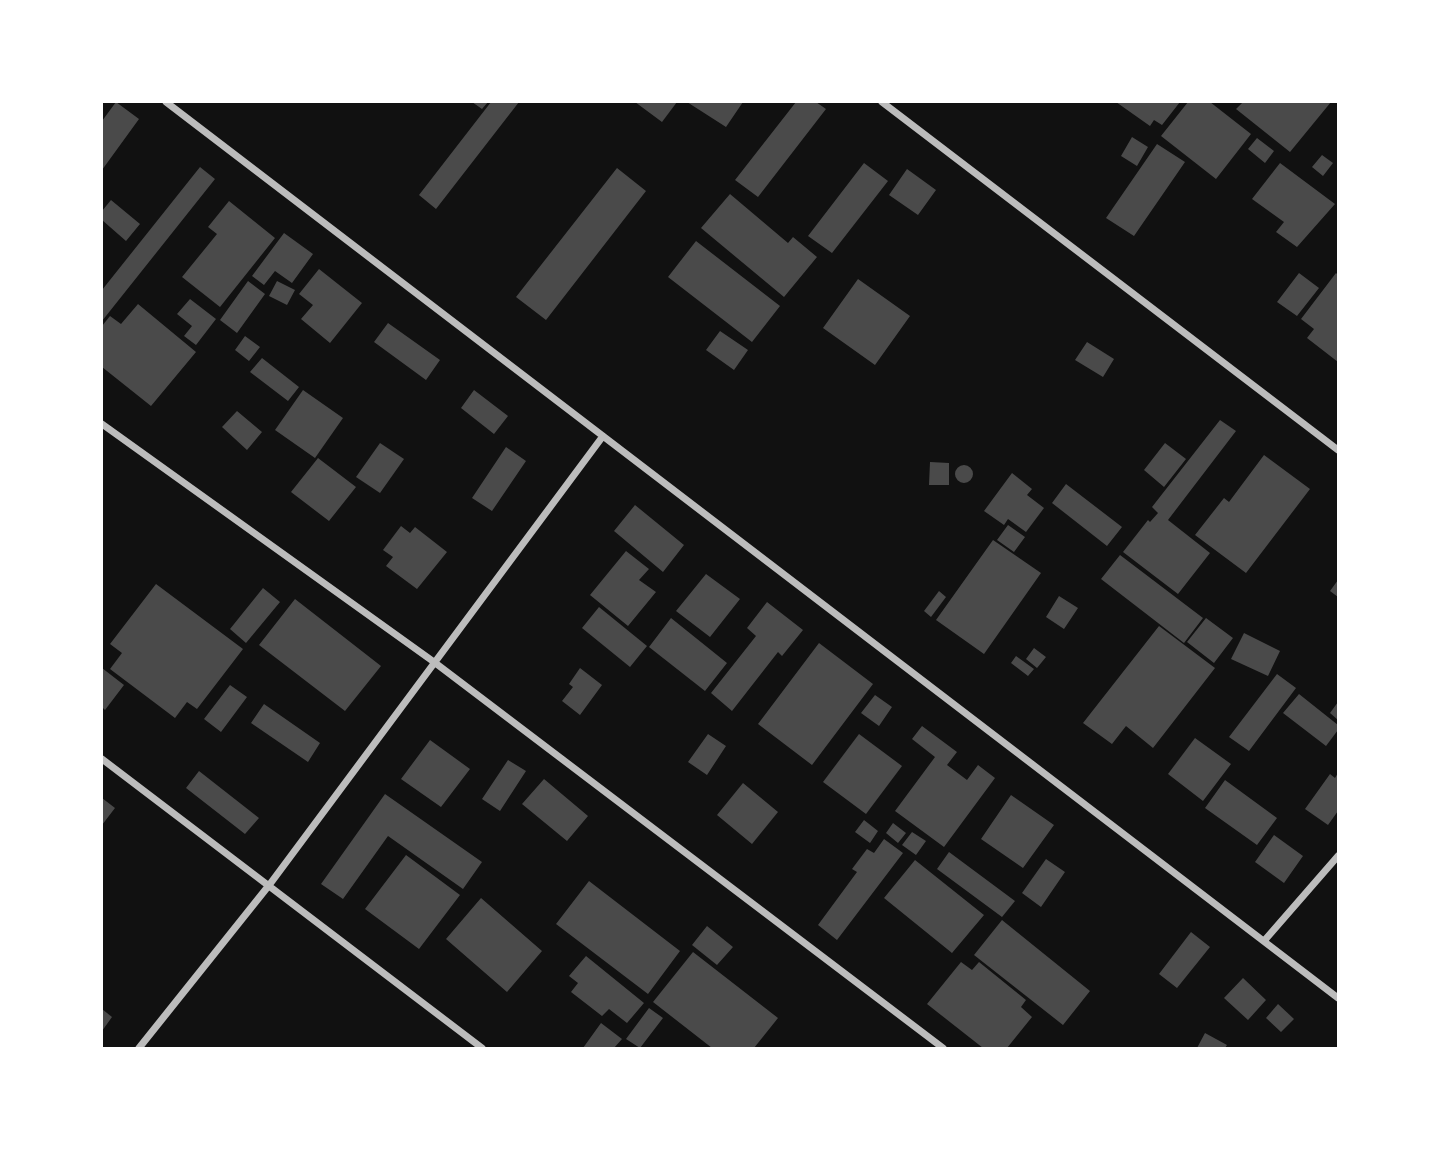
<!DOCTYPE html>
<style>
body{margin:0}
#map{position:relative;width:1440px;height:1150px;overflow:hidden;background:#111;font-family:"Asap Condensed",sans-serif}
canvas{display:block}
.frame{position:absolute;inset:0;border:103px solid #fff;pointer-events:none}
</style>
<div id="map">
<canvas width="1440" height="1150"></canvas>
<div class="frame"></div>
</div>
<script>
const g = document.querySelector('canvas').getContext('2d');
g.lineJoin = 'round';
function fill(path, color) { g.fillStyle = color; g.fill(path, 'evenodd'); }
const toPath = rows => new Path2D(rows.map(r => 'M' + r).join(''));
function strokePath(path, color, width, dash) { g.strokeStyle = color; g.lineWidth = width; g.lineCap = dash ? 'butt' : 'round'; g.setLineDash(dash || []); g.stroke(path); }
fill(toPath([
 [116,102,139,119,102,170,102,121],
 [472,102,488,102,482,109],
 [491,102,519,102,436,209,419,195],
 [635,102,677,102,662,122],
 [687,102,743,102,726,127],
 [796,102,816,102,826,109,758,197,735,180],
 [1116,102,1180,102,1162,125,1154,120,1150,126],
 [1188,102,1210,102,1251,134,1216,179,1161,136],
 [1243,102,1331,102,1290,152,1236,109],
 [1132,137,1148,147,1137,166,1121,156],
 [1257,138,1274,151,1265,163,1248,149],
 [1157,144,1185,162,1134,236,1106,218],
 [1322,155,1333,163,1323,176,1312,167],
 [864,163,888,181,832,253,808,236],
 [1280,163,1335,204,1297,247,1276,232,1284,222,1252,199],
 [200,167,215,179,102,321,102,290],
 [617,168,646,191,546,320,516,297],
 [907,169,936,190,918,215,889,195],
 [730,194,788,243,793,237,817,257,784,297,701,228],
 [111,200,140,224,126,241,102,220,102,211],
 [229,201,275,238,220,307,182,277,217,234,208,227],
 [284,233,313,254,292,283,275,271,264,285,252,276],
 [696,241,780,306,752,342,668,277],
 [319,269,362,303,330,343,301,319,313,305,299,294],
 [1299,273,1319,288,1297,316,1277,302],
 [1336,273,1338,275,1338,362,1307,338,1314,329,1301,319],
 [858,279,910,316,875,365,823,328],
 [248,281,265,294,237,333,220,320],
 [277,281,295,290,287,305,269,296],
 [190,299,216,319,196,345,184,336,192,326,177,314],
 [138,304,196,352,151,406,102,367,102,326,110,316,121,324],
 [388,323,440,360,426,380,374,342],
 [720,331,748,350,734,370,706,350],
 [245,336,260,347,249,361,235,350],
 [1087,342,1114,359,1103,377,1075,360],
 [262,358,299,387,288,401,250,372],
 [303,390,343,418,315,458,275,430],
 [474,390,508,416,494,434,461,408],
 [237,411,262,432,247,450,222,427],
 [1220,420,1236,431,1168,520,1210,553,1178,594,1123,552,1148,520,1150,522,1158,513,1152,507],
 [380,443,404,459,380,493,356,477],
 [1165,443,1186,459,1164,487,1144,470],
 [506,447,526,461,492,511,472,498],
 [1264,455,1310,489,1246,573,1195,535,1224,498,1229,502],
 [318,458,356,487,329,521,291,492],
 [930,462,949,463,949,485,929,485],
 '955 474a9 9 0 1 1 18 0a9 9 0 1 1-18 0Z',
 [1012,473,1032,489,1027,495,1044,508,1026,532,1008,519,1004,525,984,511],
 [1066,484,1122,527,1107,546,1052,503],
 [635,505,684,545,663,572,614,531],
 [1008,525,1025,537,1014,552,997,540],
 [401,526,410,533,415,527,447,552,417,589,386,566,393,557,383,550],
 [993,540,1041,573,984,654,936,620],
 [626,551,649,569,639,580,656,592,628,626,590,595],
 [1120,555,1203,618,1184,643,1101,579],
 [706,574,740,599,710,637,676,611],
 [1338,580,1338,597,1330,591],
 [156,584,243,649,197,709,187,702,175,718,110,669,122,653,110,644],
 [263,588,280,602,246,643,230,629],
 [939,591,946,597,931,617,924,611],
 [1059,596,1078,608,1064,629,1046,617],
 [295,599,381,666,345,711,259,645],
 [767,602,803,630,782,656,778,652,732,711,711,693,756,636,747,628],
 [599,607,647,646,630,667,582,628],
 [671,618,727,663,705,691,649,647],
 [1206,618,1233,638,1214,663,1187,642],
 [1159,626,1215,668,1153,748,1126,726,1112,744,1083,723],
 [1244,633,1280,651,1268,676,1231,659],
 [819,643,873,684,812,765,758,724],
 [1034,648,1046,657,1037,668,1026,659],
 [1016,656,1034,669,1028,676,1011,663],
 [102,668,124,685,105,710,102,707],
 [580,668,602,685,580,715,562,701,573,687,569,684],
 [1277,674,1296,688,1249,751,1229,737],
 [230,685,247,697,221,732,204,719],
 [1299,694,1338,725,1338,730,1326,746,1283,713],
 [875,695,892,707,879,726,861,713],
 [1338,702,1338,720,1330,713],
 [264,704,320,743,308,762,251,723],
 [922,726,957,752,947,765,967,780,978,765,995,778,944,847,895,811,935,757,912,739],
 [708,734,726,746,707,775,688,762],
 [859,734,902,766,866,814,823,782],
 [1195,738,1231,764,1203,801,1168,774],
 [430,740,470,769,441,807,401,779],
 [508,760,526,771,500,811,482,799],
 [199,771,259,818,245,834,186,788],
 [1338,773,1338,811,1328,825,1305,809,1330,774,1335,778],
 [544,779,588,816,567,841,522,804],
 [1225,780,1277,818,1257,845,1205,808],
 [743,783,778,812,752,844,717,815],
 [385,794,482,862,463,889,388,836,343,899,321,884],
 [1011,795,1054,825,1023,868,981,839],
 [102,798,115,808,102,825],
 [864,820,878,831,870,843,855,832],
 [893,823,906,833,898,843,886,833],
 [912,832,926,841,916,855,902,845],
 [1274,835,1303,856,1284,883,1255,862],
 [884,839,903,853,837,940,818,925,857,872,852,869,867,849,874,853],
 [949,852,1015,901,1002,917,937,869],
 [406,855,460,895,419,949,365,909],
 [1046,859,1065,872,1041,907,1022,893],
 [915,860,984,915,952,953,884,898],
 [589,881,680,951,648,994,556,924],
 [481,898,542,951,507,992,446,939],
 [1002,920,1090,991,1063,1025,974,955],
 [707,926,733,947,717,965,692,945],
 [1191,932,1210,947,1177,988,1159,974],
 [693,952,778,1018,754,1048,712,1048,653,1002],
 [586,956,644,1003,627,1023,609,1009,602,1016,571,992,578,983,569,976],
 [961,962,972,970,979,962,1026,1000,1021,1007,1032,1017,1007,1048,983,1048,927,1004],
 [1243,978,1266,1000,1248,1020,1224,998],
 [1278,1004,1294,1019,1281,1032,1266,1018],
 [649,1008,663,1018,640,1048,626,1039],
 [102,1009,112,1017,102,1031],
 [601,1023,622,1039,614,1048,583,1048],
 [1205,1033,1227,1045,1225,1048,1197,1048]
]), '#4a4a4a');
strokePath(toPath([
 [166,102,1338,998],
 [882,102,1338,450],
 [102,424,434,662,943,1048],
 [102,759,482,1048],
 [1264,941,1338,856],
 [139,1048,270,884,603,436]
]), '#bcbcbc', 7);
</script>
